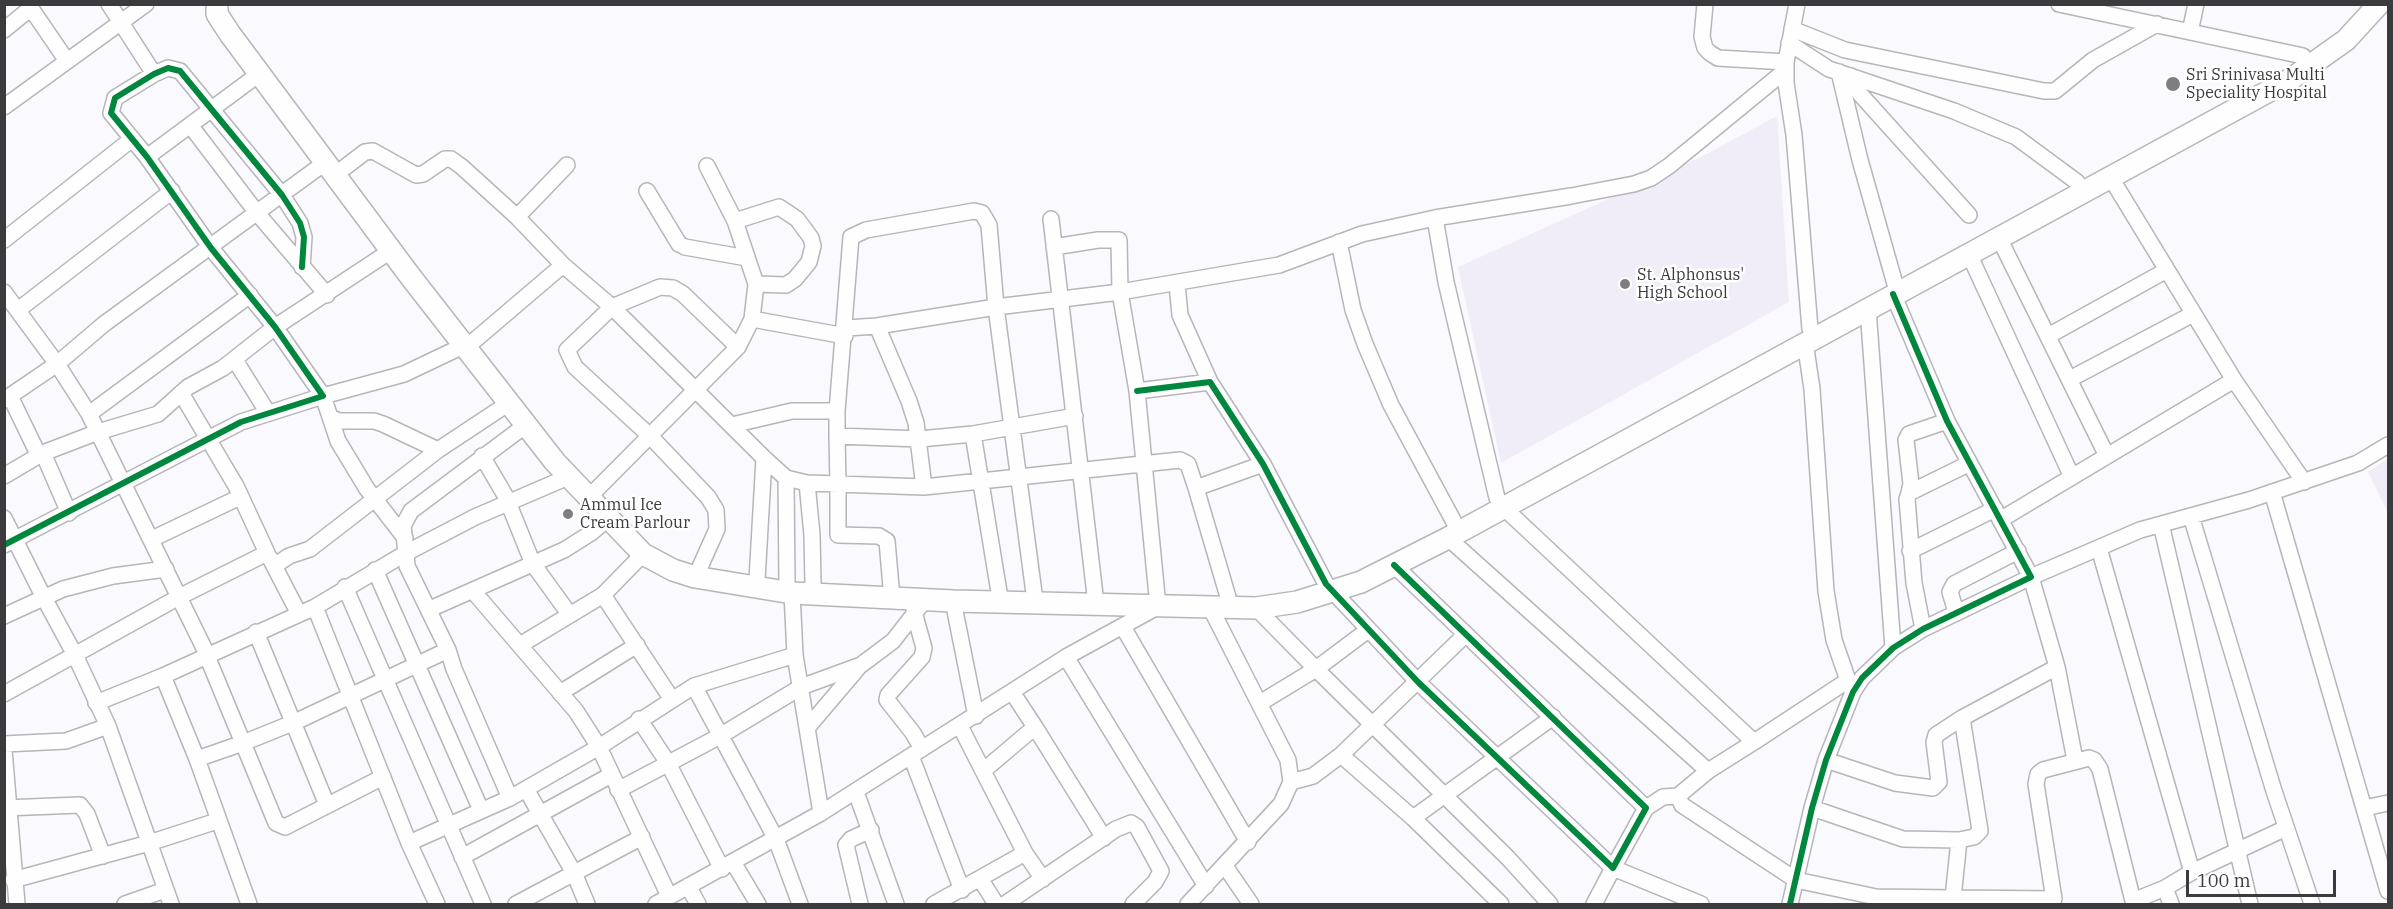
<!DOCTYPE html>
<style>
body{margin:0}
#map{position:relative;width:2393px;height:909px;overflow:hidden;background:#faf9fd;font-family:"IBM Plex Serif",serif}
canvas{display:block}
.frame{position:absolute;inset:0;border:6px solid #3b3a3d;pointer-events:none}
.scale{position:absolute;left:2186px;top:870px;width:150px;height:27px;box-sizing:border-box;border:3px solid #3b3a3d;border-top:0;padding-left:8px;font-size:18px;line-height:21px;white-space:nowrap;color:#3b3a3d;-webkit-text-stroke:4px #fff;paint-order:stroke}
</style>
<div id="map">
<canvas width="2393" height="909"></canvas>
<div class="frame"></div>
<div class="scale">100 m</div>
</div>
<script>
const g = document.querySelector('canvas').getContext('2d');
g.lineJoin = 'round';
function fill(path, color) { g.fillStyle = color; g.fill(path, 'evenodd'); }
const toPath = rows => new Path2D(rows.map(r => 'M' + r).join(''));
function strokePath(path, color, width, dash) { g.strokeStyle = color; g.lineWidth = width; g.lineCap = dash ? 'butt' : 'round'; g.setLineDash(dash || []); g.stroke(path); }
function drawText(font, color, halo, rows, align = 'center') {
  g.font = font + ' "IBM Plex Serif",serif'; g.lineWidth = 5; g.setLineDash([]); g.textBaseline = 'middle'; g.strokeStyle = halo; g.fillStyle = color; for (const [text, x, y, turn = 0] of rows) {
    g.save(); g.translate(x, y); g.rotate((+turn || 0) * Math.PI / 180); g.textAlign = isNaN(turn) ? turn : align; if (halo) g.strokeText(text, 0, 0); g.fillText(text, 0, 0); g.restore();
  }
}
fill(toPath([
 [1777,116,1789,302,1501,463,1458,267,1699,158],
 [2388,458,2388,513,2368,472]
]), '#f0edf8');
const minor = toPath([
 [28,4,67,61],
 [109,4,154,74],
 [1705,4,1702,37,1705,48,1710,53,1718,58,1786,62],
 [1797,4,1786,62,1786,83,1794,135,1810,329],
 [2059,4,2303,56],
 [1792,29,1845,50,2044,91,2055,91,2093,60,2157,24],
 [4,30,31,8],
 [2190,32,2196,4],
 [1789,43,1829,69,1954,111,2016,137,2077,182],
 [1839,72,1860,160,1895,284],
 [1851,76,1860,94,1969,215],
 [4,107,146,4],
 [190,125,257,213,327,295],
 [147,157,259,74],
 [344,168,365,152,373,151,416,175,423,174,445,159,451,159,462,167,517,217,563,265,612,307,764,458,786,478,807,483,812,535,813,584],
 [2111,178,2234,380],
 [647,191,679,244,685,247,747,258],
 [517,217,567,165],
 [1435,218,1571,196,1634,184,1651,178,1669,166,1786,70],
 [1051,219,1095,595],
 [735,221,779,207,797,219,811,238,813,246,809,262,795,279,786,285,756,284],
 [1999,238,2107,456],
 [4,240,132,139],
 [1339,242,1353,310,1365,344,1391,405,1454,522],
 [1054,247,1098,240,1119,240,1120,292,996,307,877,326,909,401,916,423,924,487,1180,460,1188,464,1196,488],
 [1969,254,2072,477],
 [1177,284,1180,315,1210,382],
 [4,292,57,364,89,414,204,648,207,656,163,676,197,759],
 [1868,309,1893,648],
 [18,310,172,191],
 [752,319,845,336],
 [846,328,877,326],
 [2048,336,2167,270],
 [475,340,563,265],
 [1805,342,1812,389,1826,591,1834,640,1851,689],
 [465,345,404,374,323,396,330,417,339,421,374,421,383,424,438,450,509,403],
 [235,360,268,413],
 [2070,379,2193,314],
 [1137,391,1210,382,1263,464,1326,584,1418,682,1613,868,1646,808,1394,565],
 [10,396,39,456],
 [4,400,57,364,104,324,326,162],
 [837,411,851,237,866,230,974,211,982,213,989,225,996,307,1034,593],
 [89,414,250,295],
 [330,417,338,441,367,489,405,538],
 [732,425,792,411,837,411,837,436],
 [973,434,999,592],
 [43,453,69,513],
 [482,456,506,497,533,564,570,615],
 [4,476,43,453,98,432,158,414,188,387,223,368,275,327,392,250],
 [786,478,787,583],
 [807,483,838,484,838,535,879,536,887,541,891,587],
 [924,487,838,484,837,436,920,439,973,434,1075,416],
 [595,491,738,347,752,319,756,284,735,221,707,166],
 [2272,492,2388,891],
 [1909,493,1911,484,1906,440,1909,434,1947,421],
 [1503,507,1754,742,1847,681],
 [2191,516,2274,791,2312,904],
 [4,518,43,596,75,655,108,726,171,904],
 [2000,520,2234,380,2304,482],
 [2161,524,2250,904],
 [1448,538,1708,771,1678,796,1682,805,1796,880,1876,897,1953,898,1959,840],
 [152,539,240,497],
 [4,545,241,422,323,396,275,327,211,248,147,157,111,113,115,98,154,74,168,68,180,71,282,195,300,223,304,237,302,267],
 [2099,548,2192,872,2165,888,2171,904],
 [1910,551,1995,509],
 [270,558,299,614],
 [274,566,289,556,310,549,438,450],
 [700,567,717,529,716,510,708,497,650,436,575,367,567,350,612,307,660,287,673,288,683,294,738,347],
 [375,570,481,810],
 [757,580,764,458],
 [345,587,483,904],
 [473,591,576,711,599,747,694,686],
 [792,593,795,655,821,813],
 [603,595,671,698],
 [1157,596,1137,391,1120,292,1279,265,1362,234,1435,218,1446,282,1497,498],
 [1228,597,1196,488,1263,464],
 [953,601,976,716],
 [315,607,409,843,437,904],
 [1256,608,1316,669,1260,703],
 [430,609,564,550,591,533,607,519],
 [914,612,924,648,922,657,888,695,887,700,913,733,922,749],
 [1956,612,1950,592,1954,584,2018,551],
 [4,616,63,589,113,576,166,569],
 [1123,627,1248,842],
 [1923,629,1914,583,1907,499,1909,493,1968,464],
 [1368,630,1316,669,1508,858,1550,904],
 [256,632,327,805],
 [1465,635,1341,755,1413,818,1501,904],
 [520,645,603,595,643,554],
 [448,650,295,722,243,743,207,656,315,607,406,553,403,526,411,511,526,425],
 [795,655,694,686,776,839,800,904],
 [1066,657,1206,886],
 [2057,667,2031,577,2140,530,2249,500,2358,463,2388,445],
 [560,693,637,645],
 [4,694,179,597,267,553,236,486,181,393],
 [96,703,163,676],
 [639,719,668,763,722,869],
 [960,726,1025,853,1043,879],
 [808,727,858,668],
 [1035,727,1104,838],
 [4,744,66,741,108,726],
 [4,750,17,904],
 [911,756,962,890],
 [1826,760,1895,783,1933,788,1939,782,1934,742,1936,735,1962,718],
 [983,771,1035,727,1012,692],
 [1708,771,1754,742],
 [1291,782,1313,776,1341,755],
 [526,789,574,873,587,904],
 [618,790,720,736,801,687,861,665,893,641,925,600],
 [856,792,896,904],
 [510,798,454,669,448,650,407,566,406,553,475,517,568,477],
 [4,808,80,805,87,814,103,856],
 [1646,808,1663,797,1678,796],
 [1812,808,1903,839,1959,840,1974,837,1980,831,1979,824,1962,718,2057,667,2075,760],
 [2364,808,2388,803],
 [1413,818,1553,717],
 [409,843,510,798,599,747,669,896],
 [462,857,611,775],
 [733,862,758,904],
 [1225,866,1251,904],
 [2192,872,2286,828],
 [13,880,149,843,217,821],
 [981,880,996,904],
 [688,886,698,904],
 [125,904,165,890],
 [249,904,197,759,243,743,276,823,285,827,383,777],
 [516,904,642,837],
 [656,904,821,813,1066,657,1159,606],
 [860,904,846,845,851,839,871,830],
 [934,904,1025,853],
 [1005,904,1116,829,1131,823,1137,827,1161,871,1155,882,1133,904],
 [1188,904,1281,804,1291,782,1288,760,1210,607],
 [1594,904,1613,868,1701,904],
 [1790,904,1812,808,1826,760,1853,692,1862,678,1893,648,1923,629,2031,577,1947,421,1893,294],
 [1953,904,1953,898,2054,899,2036,784,2038,774,2043,770,2089,758,2094,760,2100,769,2133,901,2165,888]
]);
const highway = toPath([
 [217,8,217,14,230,34,410,276,555,462,643,554,673,570,695,577,792,593,953,601,1256,608,1297,602,1361,582,1448,538,2291,79,2346,40,2379,4]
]);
strokePath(minor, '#b6b5b8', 18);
strokePath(highway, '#b6b5b8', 24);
strokePath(minor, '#fefeff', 15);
strokePath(highway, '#fefeff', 21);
strokePath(toPath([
 [1137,391,1210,382,1263,464,1326,584,1418,682,1613,868,1646,808,1394,565],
 [4,545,241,422,323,396,275,327,211,248,147,157,111,113,115,98,154,74,168,68,180,71,282,195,300,223,304,237,302,267],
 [1790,904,1812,808,1826,760,1853,692,1862,678,1893,648,1923,629,2031,577,1947,421,1893,294]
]), '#00873e', 6);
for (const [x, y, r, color] of [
 [2173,84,8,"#7e7d80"],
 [1625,284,6,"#7e7d80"],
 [568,514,6,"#7e7d80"]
]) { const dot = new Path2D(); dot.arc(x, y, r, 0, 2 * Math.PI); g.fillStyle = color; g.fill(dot); strokePath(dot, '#fff', 2); }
drawText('16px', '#3b3a3d', '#fff', [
 ["Sri Srinivasa Multi",2186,75],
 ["Speciality Hospital",2186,93],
 ["St. Alphonsus'",1637,275],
 ["High School",1637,293],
 ["Ammul Ice",580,505],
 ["Cream Parlour",580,523]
], 'left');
</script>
